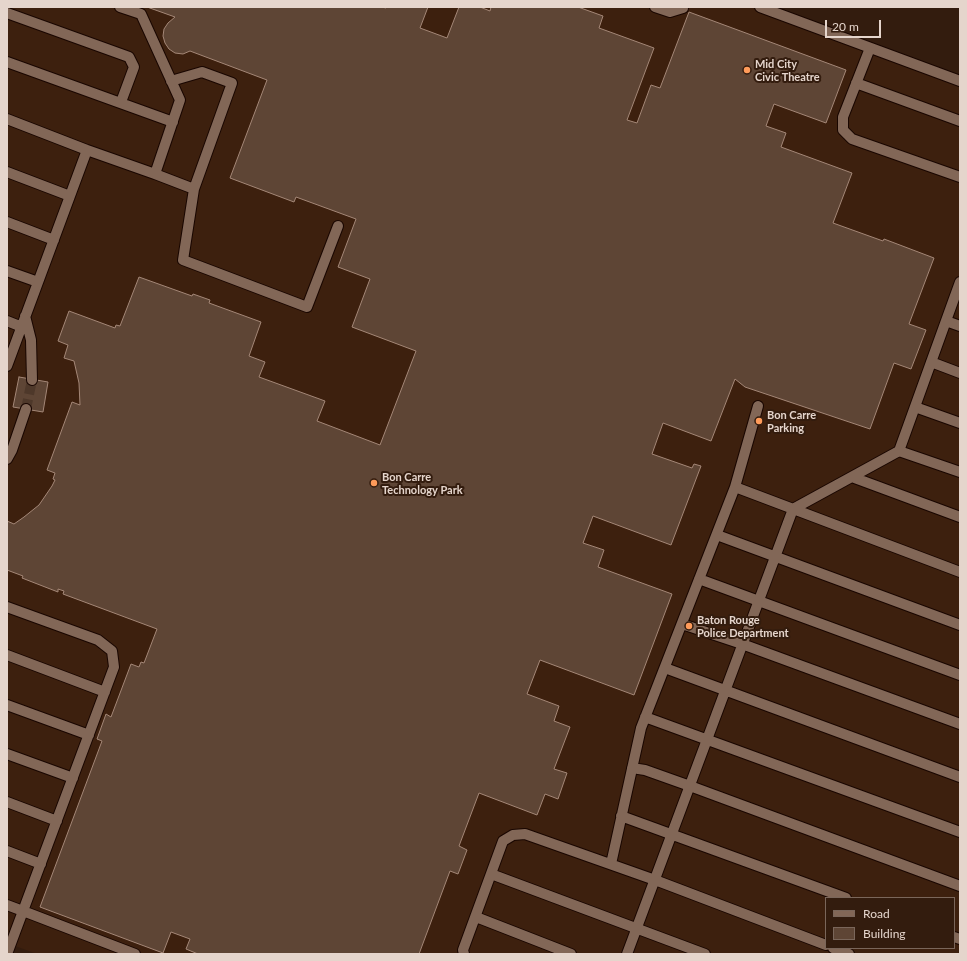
<!DOCTYPE html>
<style>
body{margin:0}
#map{position:relative;width:967px;height:961px;overflow:hidden;background:#331c0e;font-family:Lato,sans-serif}
canvas{display:block}
.frame{position:absolute;inset:0;border:8px solid #e5d5cc;pointer-events:none}
.legend{position:absolute;left:825px;top:897px;width:130px;height:52px;box-sizing:border-box;background:#331c0e;border:1px solid #7a665a;margin:0;padding:5px 7px;list-style:none;font-size:12px;color:#e5d5cc}
.legend li{display:flex;align-items:center;gap:8px;height:20px}
.legend b{width:20px;border:1px solid #7a665a}
.scale{position:absolute;left:825px;top:20px;width:56px;height:18px;box-sizing:border-box;border:2px solid #e5d5cc;border-top:0;padding-left:5px;font-size:12px;line-height:14px;white-space:nowrap;color:#e5d5cc;-webkit-text-stroke:3px #331c0e;paint-order:stroke}
</style>
<div id="map">
<canvas width="967" height="961"></canvas>
<div class="frame"></div>
<ul class="legend">
<li><b style="height:5px;background:#826757"></b>Road</li>
<li><b style="height:11px;background:#5e4535"></b>Building</li>
</ul>
<div class="scale">20 m</div>
</div>
<script>
const g = document.querySelector('canvas').getContext('2d');
g.lineJoin = 'round';
function fill(path, color) { g.fillStyle = color; g.fill(path, 'evenodd'); }
const toPath = rows => new Path2D(rows.map(r => 'M' + r).join(''));
function strokePath(path, color, width, dash) { g.strokeStyle = color; g.lineWidth = width; g.lineCap = dash ? 'butt' : 'round'; g.setLineDash(dash || []); g.stroke(path); }
function drawText(font, color, halo, rows, align = 'center') {
  g.font = font + ' Lato,sans-serif'; g.lineWidth = 4; g.setLineDash([]); g.textBaseline = 'middle'; g.strokeStyle = halo; g.fillStyle = color; for (const [text, x, y, turn = 0] of rows) {
    g.save(); g.translate(x, y); g.rotate((+turn || 0) * Math.PI / 180); g.textAlign = isNaN(turn) ? turn : align; if (halo) g.strokeText(text, 0, 0); g.fillText(text, 0, 0); g.restore();
  }
}
fill(toPath([
 [7,7,760,7,960,81,960,954,37,954,7,943],
 [826,898,954,898,954,948,826,948]
]), '#3d200e');
const building = toPath([
 [147,7,382,7,386,8,386,7,428,7,420,28,447,38,459,7,480,7,490,11,491,7,578,7,603,16,599,28,654,48,627,120,637,123,651,85,660,88,689,12,846,70,826,123,774,104,766,126,786,133,781,147,852,173,833,223,883,241,884,239,934,258,909,324,926,330,911,369,894,363,870,429,745,387,735,379,711,441,663,423,652,454,692,468,694,464,701,466,671,545,593,516,583,543,604,550,598,567,672,594,634,695,540,660,527,694,559,706,554,721,570,727,554,769,567,773,558,799,545,794,537,815,479,793,459,846,467,850,458,874,450,871,419,954,198,954,186,949,190,939,171,932,163,953,40,907,102,741,97,739,106,714,111,717,131,664,139,667,141,662,144,663,157,629,63,594,64,591,58,589,58,592,22,578,23,576,7,570,7,521,14,524,24,517,39,505,52,486,55,480,53,479,55,473,47,470,72,402,80,405,79,383,74,361,64,358,68,345,58,341,69,311,115,328,116,325,120,326,139,277,192,296,193,294,210,300,209,303,261,322,249,356,265,362,259,377,325,401,317,421,380,445,416,351,352,327,370,279,338,267,356,219,296,197,294,202,230,178,267,80,190,51,183,54,175,53,169,49,165,43,163,36,164,29,168,23,175,17,147,7],
 [19,377,48,382,43,412,13,407,19,377]
]);
fill(building, '#5e4535');
strokePath(building, '#a48777', 1);
strokePath(toPath([
 [26,409,32,380]
]), '#4e382a', 10, [10, 5]);
const minor = toPath([
 [655,7,670,12,683,8,683,7],
 [760,7,960,81],
 [7,13,129,57,134,67,121,102],
 [870,48,843,117,843,130,852,139,960,177],
 [7,62,173,122],
 [856,83,960,121],
 [7,119,87,150,155,174,180,100,141,14,120,7],
 [7,172,70,196],
 [155,174,194,189,232,83,202,72,171,81],
 [194,189,183,260,307,307,338,226],
 [7,222,54,240],
 [7,271,38,282],
 [25,316,31,340,32,380],
 [7,321,22,327],
 [946,321,960,326],
 [931,362,960,373],
 [7,366,87,150],
 [915,407,960,423],
 [899,451,960,472],
 [7,459,12,450,26,409],
 [852,477,960,517],
 [735,487,758,406],
 [717,535,960,625],
 [699,579,960,675],
 [7,607,98,640,112,651,114,667,23,911,135,954],
 [682,624,742,644,960,724],
 [7,655,105,692],
 [665,668,960,777],
 [7,705,89,735],
 [645,717,960,832],
 [7,754,73,778],
 [632,768,645,770,690,786,960,886],
 [7,802,57,821],
 [621,816,846,898],
 [7,851,41,864],
 [611,864,641,728,735,487,960,572],
 [491,874,705,954],
 [7,905,23,911,7,954],
 [476,917,571,954],
 [954,937,960,939],
 [833,948,849,954],
 [464,954,463,950,503,841,513,835,525,834,655,880,826,945],
 [627,954,793,509,899,451,960,282]
]);
strokePath(minor, '#190600', 12);
strokePath(minor, '#826757', 10);
for (const [x, y, r, color] of [
 [747,70,4,"#ff9b5a"],
 [759,421,4,"#ff9b5a"],
 [374,483,4,"#ff9b5a"],
 [689,626,4,"#ff9b5a"]
]) { const dot = new Path2D(); dot.arc(x, y, r, 0, 2 * Math.PI); g.fillStyle = color; g.fill(dot); strokePath(dot, '#331c0e', 1.5); }
drawText('bold 11px', '#e5d5cc', '#331c0e', [
 ["Mid City",755,64],
 ["Civic Theatre",755,77],
 ["Bon Carre",767,415],
 ["Parking",767,428],
 ["Bon Carre",382,477],
 ["Technology Park",382,490],
 ["Baton Rouge",697,620],
 ["Police Department",697,633]
], 'left');
</script>
